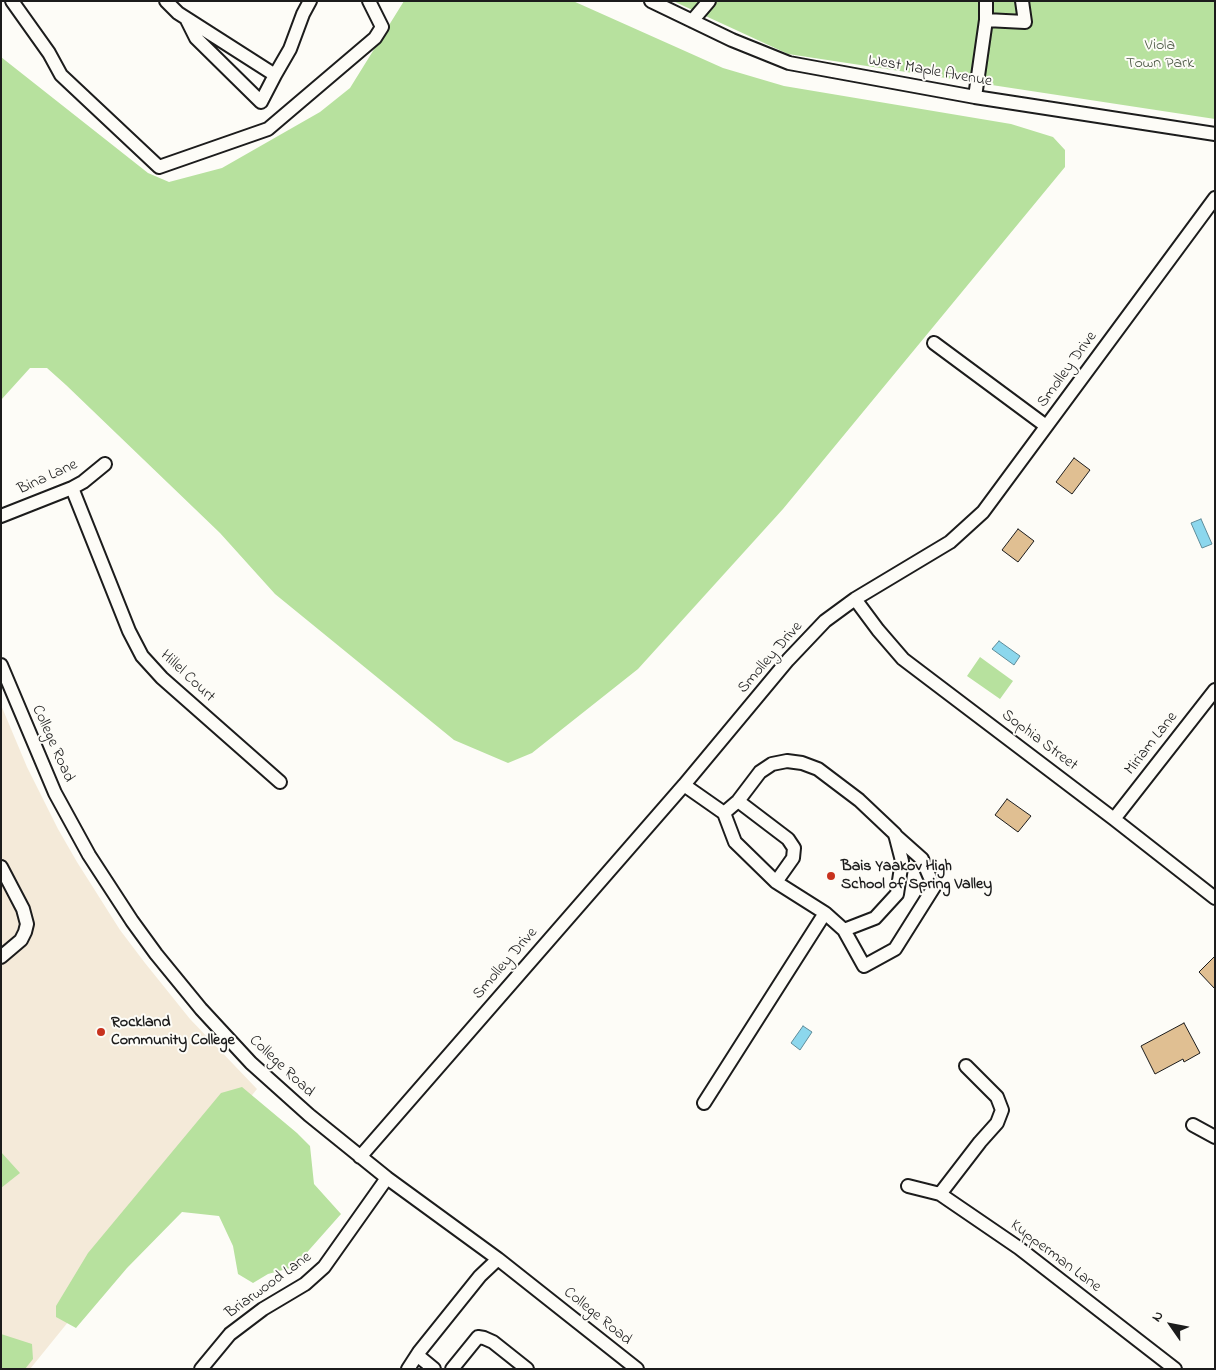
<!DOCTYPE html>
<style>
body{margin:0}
#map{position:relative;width:1216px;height:1370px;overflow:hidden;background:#fdfcf7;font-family:"Indie Flower",sans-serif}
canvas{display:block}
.frame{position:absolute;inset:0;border:2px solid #1c1c1c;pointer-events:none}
.north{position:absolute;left:1146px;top:1300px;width:50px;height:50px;-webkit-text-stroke:4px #fdfcf7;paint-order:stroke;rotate:303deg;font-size:14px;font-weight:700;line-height:20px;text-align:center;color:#1c1c1c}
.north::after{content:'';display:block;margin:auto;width:18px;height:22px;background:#1c1c1c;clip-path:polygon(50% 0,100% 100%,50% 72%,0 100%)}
</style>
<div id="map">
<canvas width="1216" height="1370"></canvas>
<div class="frame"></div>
<div class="north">N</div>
</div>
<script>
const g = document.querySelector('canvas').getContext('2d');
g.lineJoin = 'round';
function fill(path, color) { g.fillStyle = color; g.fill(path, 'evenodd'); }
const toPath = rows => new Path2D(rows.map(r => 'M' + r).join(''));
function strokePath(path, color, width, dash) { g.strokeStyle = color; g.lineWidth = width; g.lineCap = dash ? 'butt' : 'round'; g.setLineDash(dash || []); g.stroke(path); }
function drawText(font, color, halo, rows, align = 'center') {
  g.font = font + ' "Indie Flower",sans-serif'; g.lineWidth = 4; g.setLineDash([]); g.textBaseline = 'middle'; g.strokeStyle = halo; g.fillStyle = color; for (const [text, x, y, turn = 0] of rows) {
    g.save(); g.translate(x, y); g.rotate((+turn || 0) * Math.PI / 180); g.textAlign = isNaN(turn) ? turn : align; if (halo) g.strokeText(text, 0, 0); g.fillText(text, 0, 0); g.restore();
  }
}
fill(toPath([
 [1,705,27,767,58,829,77,862,120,930,145,963,190,1019,257,1089,30,1369,1,1369]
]), '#f4ead9');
fill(toPath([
 [404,1,573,1,723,68,784,86,1011,124,1053,137,1065,150,1065,167,783,509,638,669,532,753,508,763,454,740,275,594,220,533,66,385,47,368,30,368,1,400,1,57,148,173,169,182,222,168,320,112,350,88],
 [673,1,1215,1,1215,119,788,54],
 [980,657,1013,681,1000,699,967,676],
 [242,1087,297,1133,310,1146,314,1184,341,1214,294,1267,268,1274,253,1283,238,1274,233,1246,219,1216,182,1212,127,1268,76,1328,56,1317,56,1306,88,1253,221,1093],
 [1,1152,20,1173,1,1188],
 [1,1334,32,1344,33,1359,25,1369,1,1369]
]), '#b7e19e');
const water = toPath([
 [1201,519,1212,544,1202,548,1191,523,1201,519],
 [999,641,1020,656,1014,665,992,649,999,641],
 [803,1026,812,1032,800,1050,791,1043,803,1026]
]);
fill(water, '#8cd7ed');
strokePath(water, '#5f8c99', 1);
const building = toPath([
 [1074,458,1090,470,1072,494,1056,482,1074,458],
 [1018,529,1034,541,1018,562,1002,550,1018,529],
 [1007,799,1031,816,1018,832,995,815,1007,799],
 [1215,956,1215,989,1199,972,1215,956],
 [1184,1023,1200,1053,1184,1062,1183,1059,1155,1074,1141,1046,1184,1023]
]);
fill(building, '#e0bf92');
strokePath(building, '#1c1c1c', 1);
const minor = toPath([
 [12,1,49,53,61,75,159,167,268,129,375,38,382,27,369,1],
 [166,1,178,13,275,75,290,49,303,14,310,1],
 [651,1,732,40,789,63,975,97,1215,134],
 [187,20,196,38,261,102,275,75],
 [986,20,1025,22,1022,1],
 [692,21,709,1],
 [975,97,986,20,986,1],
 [934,343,1046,426],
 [72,488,129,631,142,656,162,678,280,782],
 [1,516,72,488,83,482,105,464],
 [855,599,878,630,903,659,1114,819,1215,898],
 [1,665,55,793,89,855,132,921,156,954,201,1009,251,1063,309,1115,387,1178,498,1259,637,1369],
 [684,785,724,813,735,842,776,882,825,913,844,930,875,918,897,894,902,861,895,834,859,800,818,769,802,763,787,761,772,764,760,772,738,801,724,813],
 [738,801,788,839,794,848,793,858,776,882],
 [1114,819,1215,690],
 [1,867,23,909,27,924,25,932,21,940,1,957],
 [844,930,864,966,895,949,934,887,922,859,895,835],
 [704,1103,825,913],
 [1193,1125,1215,1137],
 [360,1157,684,785,788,660,825,621,855,599,950,542,983,512,1215,198],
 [908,1186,940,1194,1019,1248,1175,1369],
 [940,1194,980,1142,997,1123,1002,1110,997,1097,966,1066],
 [417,1355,434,1369],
 [201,1369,230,1334,263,1309,305,1284,324,1267,387,1178],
 [408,1369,419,1352,480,1276,498,1259],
 [452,1369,478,1337,484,1338,493,1342,527,1369]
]);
strokePath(minor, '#1c1c1c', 16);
strokePath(minor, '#fdfcf7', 12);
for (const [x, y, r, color] of [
 [831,876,5,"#c8321e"],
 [101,1032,5,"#c8321e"]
]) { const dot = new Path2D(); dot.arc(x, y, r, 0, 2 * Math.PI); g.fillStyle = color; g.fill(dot); strokePath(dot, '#fdfcf7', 2); }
drawText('16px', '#4a5743', '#fdfcf7', [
 ["Viola",1160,46],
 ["Town Park",1160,64]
]);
drawText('16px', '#1c1c1c', '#fdfcf7', [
 ["West Maple Avenue",930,72,10],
 ["Smolley Drive",1068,370,-54],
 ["Bina Lane",48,478,-25],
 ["Smolley Drive",771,658,-49],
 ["Hillel Court",187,677,43],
 ["Sophia Street",1039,741,37],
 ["College Road",52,744,66],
 ["Miriam Lane",1152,744,-52],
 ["Smolley Drive",506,964,-49],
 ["College Road",281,1067,43],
 ["Kupperman Lane",1055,1257,37],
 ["Briarwood Lane",269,1286,-36],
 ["College Road",597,1317,39]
]);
drawText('bold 16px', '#1c1c1c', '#fdfcf7', [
 ["Bais Yaakov High",841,867],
 ["School of Spring Valley",841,885],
 ["Rockland",111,1023],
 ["Community College",111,1041]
], 'left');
</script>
